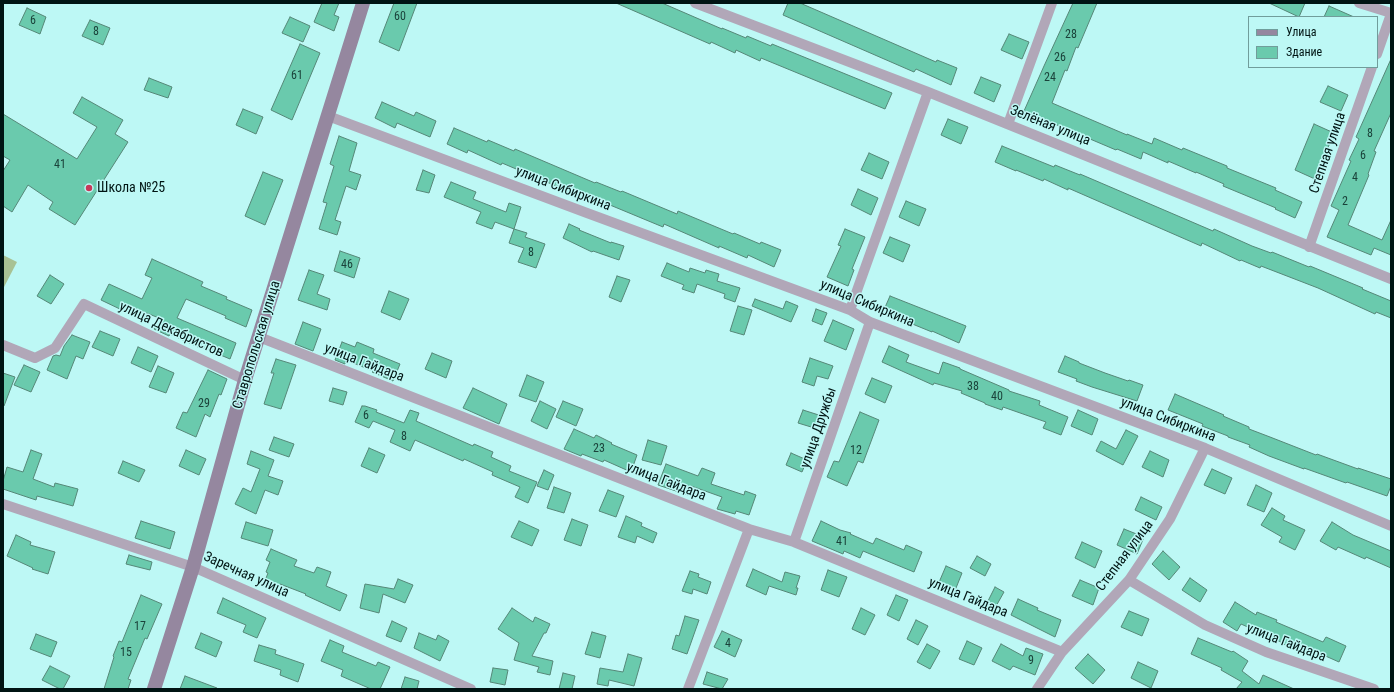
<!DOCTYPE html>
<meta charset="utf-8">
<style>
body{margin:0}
#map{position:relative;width:1394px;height:692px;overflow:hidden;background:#bdf8f5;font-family:"Roboto Condensed",sans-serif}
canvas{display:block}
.frame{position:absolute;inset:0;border:4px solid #001413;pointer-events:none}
.legend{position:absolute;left:1248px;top:16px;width:130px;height:52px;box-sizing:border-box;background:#bdf8f5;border:1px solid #719d9b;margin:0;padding:5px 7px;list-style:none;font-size:12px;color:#001413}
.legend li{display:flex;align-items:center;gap:8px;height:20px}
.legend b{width:20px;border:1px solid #719d9b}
</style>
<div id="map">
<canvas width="1394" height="692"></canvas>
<div class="frame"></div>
<ul class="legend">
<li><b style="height:5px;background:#95879f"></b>Улица</li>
<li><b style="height:11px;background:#6acaad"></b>Здание</li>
</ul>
</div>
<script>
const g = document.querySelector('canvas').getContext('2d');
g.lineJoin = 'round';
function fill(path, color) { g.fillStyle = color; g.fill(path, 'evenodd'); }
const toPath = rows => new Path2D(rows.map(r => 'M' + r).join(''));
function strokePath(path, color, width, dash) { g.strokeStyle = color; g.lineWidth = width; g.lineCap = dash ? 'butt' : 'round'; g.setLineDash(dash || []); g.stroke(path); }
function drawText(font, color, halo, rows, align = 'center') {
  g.font = font + ' "Roboto Condensed",sans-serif'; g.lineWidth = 3; g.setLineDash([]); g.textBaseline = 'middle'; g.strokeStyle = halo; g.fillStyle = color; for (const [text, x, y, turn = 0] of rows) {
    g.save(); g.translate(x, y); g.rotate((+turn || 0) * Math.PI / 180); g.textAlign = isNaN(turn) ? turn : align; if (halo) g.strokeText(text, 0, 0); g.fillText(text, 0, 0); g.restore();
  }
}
fill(toPath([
 [3,255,17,262,3,289]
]), '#a8c294');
const building = toPath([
 [322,3,339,3,334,15,339,17,334,31,314,22,322,3],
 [394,3,417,3,399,51,379,42,394,3],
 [616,3,662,3,722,29,722,28,746,38,747,36,771,46,772,44,892,93,885,109,761,58,760,61,736,50,735,53,711,42,710,44,616,3],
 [788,3,800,3,936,62,937,60,957,68,951,85,916,69,914,72,783,15,788,3],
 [1073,3,1097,3,1078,48,1076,47,1067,71,1065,70,1052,103,1127,135,1127,134,1152,144,1154,138,1182,150,1183,148,1227,166,1227,168,1276,188,1275,190,1302,202,1295,218,1275,209,1276,208,1223,186,1224,184,1196,172,1196,173,1168,161,1168,163,1143,152,1141,159,1117,149,1116,150,1024,111,1044,66,1073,3],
 [1269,3,1305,3,1299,17,1269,3],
 [1329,6,1354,17,1324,17,1329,6],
 [27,8,46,17,40,34,19,25,27,8],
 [290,17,310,26,303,42,282,33,290,17],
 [90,20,110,28,103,45,82,36,90,20],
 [1009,34,1029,42,1022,59,1001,50,1009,34],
 [300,44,320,53,292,120,271,110,300,44],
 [1391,59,1391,113,1374,151,1376,152,1368,174,1369,175,1348,225,1382,240,1391,220,1391,255,1374,248,1371,255,1327,237,1339,210,1331,206,1351,161,1349,160,1359,139,1356,137,1391,59],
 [981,77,1001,85,994,102,974,93,981,77],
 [149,78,172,87,168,98,144,90,149,78],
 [1328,86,1348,95,1341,111,1320,102,1328,86],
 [82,97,123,120,115,134,128,142,75,225,49,209,53,202,28,185,12,212,3,206,3,171,10,160,3,156,3,114,77,159,97,127,73,113,82,97],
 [382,102,414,116,416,112,436,121,430,137,397,123,395,128,375,118,382,102],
 [243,109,263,117,256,134,236,125,243,109],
 [948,119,968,127,961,144,941,135,948,119],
 [1314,124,1334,133,1315,179,1295,170,1314,124],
 [454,128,487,142,488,140,514,151,515,149,595,183,596,182,621,192,622,191,677,214,678,211,733,234,734,233,760,244,761,242,781,250,774,267,748,255,747,258,719,246,719,248,664,224,663,227,610,205,609,207,583,195,582,197,502,163,501,165,468,150,467,153,447,144,454,128],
 [339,136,357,143,349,171,361,175,356,190,346,186,335,220,341,222,337,235,319,229,327,203,323,202,334,166,330,164,339,136],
 [1002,146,1054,167,1055,165,1080,175,1080,174,1213,231,1214,229,1252,246,1271,253,1272,252,1309,267,1310,266,1363,288,1362,289,1391,301,1391,318,1376,312,1375,314,1318,288,1261,266,1260,268,1241,260,1240,261,1202,243,1201,246,1068,188,1068,190,1044,179,1043,181,1016,170,1016,171,995,162,1002,146],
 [869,153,889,162,882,179,861,170,869,153],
 [423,170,435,175,429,193,416,190,423,170],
 [263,172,283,180,265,225,245,216,263,172],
 [451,182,476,192,473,199,506,212,509,203,521,207,514,229,495,222,492,229,476,223,481,212,444,197,451,182],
 [858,189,878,198,871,215,851,205,858,189],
 [906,201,926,209,919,226,899,217,906,201],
 [569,224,580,229,579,230,611,243,611,242,624,246,619,260,593,251,592,252,563,238,569,224],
 [514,229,527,233,525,237,545,244,536,268,518,262,524,248,509,243,514,229],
 [845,229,865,237,852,269,854,270,848,286,827,277,841,246,838,245,845,229],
 [890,237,910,245,903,262,883,253,890,237],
 [340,251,360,258,354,278,334,271,340,251],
 [152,259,203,282,201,286,227,297,226,299,252,310,246,327,225,318,226,316,186,299,177,318,236,343,230,359,199,346,198,347,170,334,169,336,154,329,159,318,124,304,122,310,101,300,109,284,142,299,152,278,145,275,152,259],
 [667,263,689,272,690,268,705,273,706,270,719,274,717,281,740,288,735,302,724,298,725,294,697,284,694,293,682,289,684,285,661,276,667,263],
 [309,270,324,275,317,294,330,299,327,310,298,300,309,270],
 [50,275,64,284,51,304,37,296,50,275],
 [617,276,630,280,621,302,609,297,617,276],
 [389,291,409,299,400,320,381,312,389,291],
 [890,296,966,326,959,343,932,331,932,332,883,312,890,296],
 [755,299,783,309,786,301,798,306,791,322,752,306,755,299],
 [738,306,752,310,744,335,730,331,738,306],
 [816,309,827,313,822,325,812,321,816,309],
 [833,320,854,329,846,350,824,341,833,320],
 [303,322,321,329,313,351,295,344,303,322],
 [100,331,120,339,113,356,92,347,100,331],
 [72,335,90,342,83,359,76,356,67,379,47,370,53,356,56,355,60,356,64,346,72,335],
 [342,342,355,347,357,342,374,349,373,353,400,364,393,381,372,372,373,371,346,360,345,364,335,360,342,342],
 [889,346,909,355,906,362,939,374,943,362,960,368,960,369,1009,390,1009,391,1040,401,1039,405,1068,417,1061,435,1043,428,1046,422,1003,407,1002,410,985,404,985,403,961,393,962,391,934,383,933,385,882,362,889,346],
 [138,347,158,356,151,372,131,363,138,347],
 [432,353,452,361,446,378,425,369,432,353],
 [1065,356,1079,362,1079,363,1105,373,1128,381,1129,380,1143,385,1137,401,1092,387,1076,381,1077,379,1058,372,1065,356],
 [810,358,833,366,828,379,817,376,814,386,802,382,810,358],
 [276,359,296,365,281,409,264,404,274,373,271,373,276,359],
 [24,365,40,372,31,392,14,385,24,365],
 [158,366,174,373,166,393,149,387,158,366],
 [208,370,227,379,221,395,219,394,210,417,205,414,196,437,176,428,183,412,187,413,208,370],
 [3,373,15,377,4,406,3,405,3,373],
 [527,375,544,382,536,402,519,396,527,375],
 [872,378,892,386,885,403,865,394,872,378],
 [333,388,347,392,343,405,329,401,333,388],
 [473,388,507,404,499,424,463,408,473,388],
 [1175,394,1224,415,1223,416,1249,427,1249,429,1270,437,1316,455,1317,454,1358,469,1358,468,1391,479,1391,486,1387,496,1347,482,1346,483,1304,468,1304,469,1269,456,1249,447,1250,445,1228,437,1228,436,1202,426,1203,424,1168,410,1175,394],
 [540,401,556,409,547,429,531,421,540,401],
 [563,401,583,409,576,426,556,417,563,401],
 [362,406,365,406,377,410,376,412,404,423,410,410,419,413,416,421,473,446,474,444,493,452,491,457,511,466,509,471,537,482,528,503,515,497,520,487,492,475,493,472,464,459,463,461,415,440,410,451,390,442,395,430,373,421,369,428,355,422,362,406],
 [803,410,825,417,821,430,798,423,803,410],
 [1078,410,1098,419,1092,435,1071,426,1078,410],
 [860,412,879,420,863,463,858,461,847,486,827,477,834,461,839,462,860,412],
 [574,429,594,438,596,435,612,443,611,444,637,455,631,472,604,460,603,462,582,454,581,456,564,449,574,429],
 [1126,430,1138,436,1123,465,1096,451,1101,441,1116,449,1126,430],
 [274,437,294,444,289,457,269,450,274,437],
 [648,440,667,446,661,465,642,460,648,440],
 [369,448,385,455,377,473,361,466,369,448],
 [31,450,42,454,33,479,54,487,55,483,78,489,73,506,37,496,36,500,3,489,3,481,7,467,23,472,31,450],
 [186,450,206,459,199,475,179,466,186,450],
 [251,451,274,460,268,476,283,481,278,495,265,490,256,514,235,504,243,488,251,492,260,469,247,464,251,451],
 [1150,451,1169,460,1163,477,1142,467,1150,451],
 [791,453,807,460,802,472,786,465,791,453],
 [123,461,145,470,139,482,118,473,123,461],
 [666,464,698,476,702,468,715,473,711,484,744,495,745,491,756,495,749,515,736,511,735,514,717,509,722,497,691,486,688,495,658,485,666,464],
 [1212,469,1232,478,1225,494,1204,485,1212,469],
 [544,470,554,475,548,490,537,486,544,470],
 [1256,485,1272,493,1264,512,1247,505,1256,485],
 [554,487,571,493,564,513,547,508,554,487],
 [608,490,624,496,616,517,599,511,608,490],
 [1141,497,1162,507,1156,520,1135,510,1141,497],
 [1272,508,1285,516,1283,520,1305,530,1295,550,1279,542,1282,537,1261,525,1272,508],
 [626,516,642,523,641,526,657,533,653,543,637,536,635,543,618,537,626,516],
 [572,519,588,525,581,546,564,540,572,519],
 [141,521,175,532,170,549,135,538,141,521],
 [519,521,539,530,532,546,511,537,519,521],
 [821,521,840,530,851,533,850,534,873,544,876,538,904,550,906,545,922,552,914,572,863,551,860,558,844,551,843,554,812,541,821,521],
 [246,522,273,530,268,546,241,538,246,522],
 [1332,522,1353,535,1391,551,1391,568,1366,557,1365,559,1338,547,1336,550,1320,541,1332,522],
 [1124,529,1144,537,1137,554,1117,545,1124,529],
 [16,535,31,542,30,545,55,552,48,574,32,569,33,568,7,556,16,535],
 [1082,542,1102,551,1095,568,1075,558,1082,542],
 [271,549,297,560,294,566,314,573,317,567,331,572,326,586,347,595,340,611,305,595,306,594,280,584,277,591,263,586,268,573,266,572,270,562,266,560,271,549],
 [1163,551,1180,567,1169,580,1152,564,1163,551],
 [129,555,152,562,150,570,126,564,129,555],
 [977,556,991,564,985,576,970,568,977,556],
 [946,566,962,573,954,593,937,587,946,566],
 [753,569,782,582,785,572,800,576,796,588,798,588,796,595,769,586,766,595,746,586,753,569],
 [828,570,847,577,839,597,821,590,828,570],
 [690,571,699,574,698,577,711,582,707,594,693,589,692,594,682,591,690,571],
 [1190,578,1207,590,1200,602,1182,590,1190,578],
 [398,579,413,585,405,603,383,594,379,613,360,608,365,584,394,589,398,579],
 [1080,580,1099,588,1093,605,1072,596,1080,580],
 [995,587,1004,592,995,608,987,603,995,587],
 [141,595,162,604,147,639,145,638,128,679,131,680,128,689,104,689,114,657,113,656,119,641,122,642,141,595],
 [896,595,908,600,899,621,887,615,896,595],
 [223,598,266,618,257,638,243,632,246,625,217,613,223,598],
 [1018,599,1038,608,1037,610,1061,620,1055,637,1011,615,1018,599],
 [1235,602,1256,615,1257,612,1277,620,1276,622,1323,642,1326,637,1346,646,1339,662,1303,646,1301,652,1281,643,1281,642,1241,624,1237,631,1223,622,1235,602],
 [512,608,533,622,535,617,550,624,546,633,544,633,532,656,553,661,550,675,537,672,539,667,514,660,519,643,498,629,512,608],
 [861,608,875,615,865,635,852,629,861,608],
 [1129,611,1149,619,1142,636,1121,627,1129,611],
 [685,616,699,620,687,654,672,649,676,635,679,636,685,616],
 [916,620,928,626,918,645,907,639,916,620],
 [392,621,407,628,401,642,386,636,392,621],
 [722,631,742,640,735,657,714,647,722,631],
 [592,632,606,636,600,658,585,654,592,632],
 [201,633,222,642,216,657,195,648,201,633],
 [419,633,436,640,438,635,449,641,440,661,414,648,419,633],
 [36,634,57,642,51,657,30,649,36,634],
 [1198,638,1232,652,1233,651,1248,661,1242,671,1259,684,1263,675,1294,689,1236,689,1242,682,1221,670,1222,668,1191,654,1198,638],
 [330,640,344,646,342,652,376,666,378,662,390,667,380,689,371,689,341,676,343,670,321,661,330,640],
 [967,641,982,648,974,665,959,659,967,641],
 [927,644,940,651,930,669,917,662,927,644],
 [1001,644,1023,656,1026,648,1043,654,1035,675,1013,666,1010,670,992,661,1001,644],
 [259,645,276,650,275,654,304,664,298,682,280,675,281,670,254,661,259,645],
 [628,654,642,658,634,686,609,680,608,686,597,684,600,668,623,672,628,654],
 [1088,654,1105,670,1093,684,1075,668,1088,654],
 [1138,662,1158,671,1151,688,1131,678,1138,662],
 [50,666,70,676,63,689,60,689,42,680,50,666],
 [493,668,508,670,505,685,490,682,493,668],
 [707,672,728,679,722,689,703,684,707,672],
 [563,673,575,676,572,689,559,689,563,673],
 [185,676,217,688,216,689,180,689,185,676],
 [405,677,419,681,417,689,401,689,405,677]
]);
fill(building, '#6acaad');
strokePath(building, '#558777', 1);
strokePath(toPath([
 [695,3,928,92,1391,279],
 [1359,3,1391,13],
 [1377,54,1391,14],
 [328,116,587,213,850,310,870,322,1205,448,1391,526],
 [1008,124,1052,3],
 [1309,247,1372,67],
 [850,310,928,92],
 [259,337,749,529,794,542,1062,652],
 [3,345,35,358,55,348,84,304,245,380],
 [3,504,193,567,471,689],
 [794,542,870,322],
 [1129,580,1205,625,1266,652,1374,689],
 [688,689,749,529],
 [1037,689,1062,652,1129,580,1170,519,1205,448]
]), '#b1a7b8', 10);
strokePath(toPath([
 [154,689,193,567,245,380,363,3]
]), '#95879f', 14);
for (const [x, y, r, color] of [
 [89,188,4,"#c73859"]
]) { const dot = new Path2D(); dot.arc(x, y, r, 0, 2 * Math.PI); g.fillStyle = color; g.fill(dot); strokePath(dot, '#bdf8f5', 1.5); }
drawText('12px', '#1a423a', null, [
 ["60",400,17],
 ["6",33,21],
 ["8",96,32],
 ["28",1071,35],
 ["26",1060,58],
 ["61",297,76],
 ["24",1050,78],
 ["8",1370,134],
 ["6",1363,156],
 ["41",60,165],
 ["4",1355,178],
 ["2",1345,202],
 ["8",531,253],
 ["46",347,265],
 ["38",973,387],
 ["40",997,397],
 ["29",204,404],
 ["6",366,416],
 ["8",404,437],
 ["23",599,449],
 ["12",856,451],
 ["41",842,542],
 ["17",140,627],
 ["4",728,644],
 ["15",126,653],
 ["9",1031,661]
]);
drawText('14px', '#001413', '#bdf8f5', [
 ["Зелёная улица",1050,126,22],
 ["Степная улица",1328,153,-71],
 ["улица Сибиркина",563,189,21],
 ["улица Сибиркина",867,304,23],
 ["улица Декабристов",171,330,25],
 ["Ставропольская улица",257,345,-73],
 ["улица Гайдара",364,363,21],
 ["улица Сибиркина",1168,420,21],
 ["улица Дружбы",819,428,-71],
 ["улица Гайдара",666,482,21],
 ["Степная улица",1125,556,-53],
 ["Заречная улица",246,575,24],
 ["улица Гайдара",968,598,22],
 ["улица Гайдара",1286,643,21]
]);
drawText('14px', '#001413', '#bdf8f5', [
 ["Школа №25",97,188]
], 'left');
</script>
